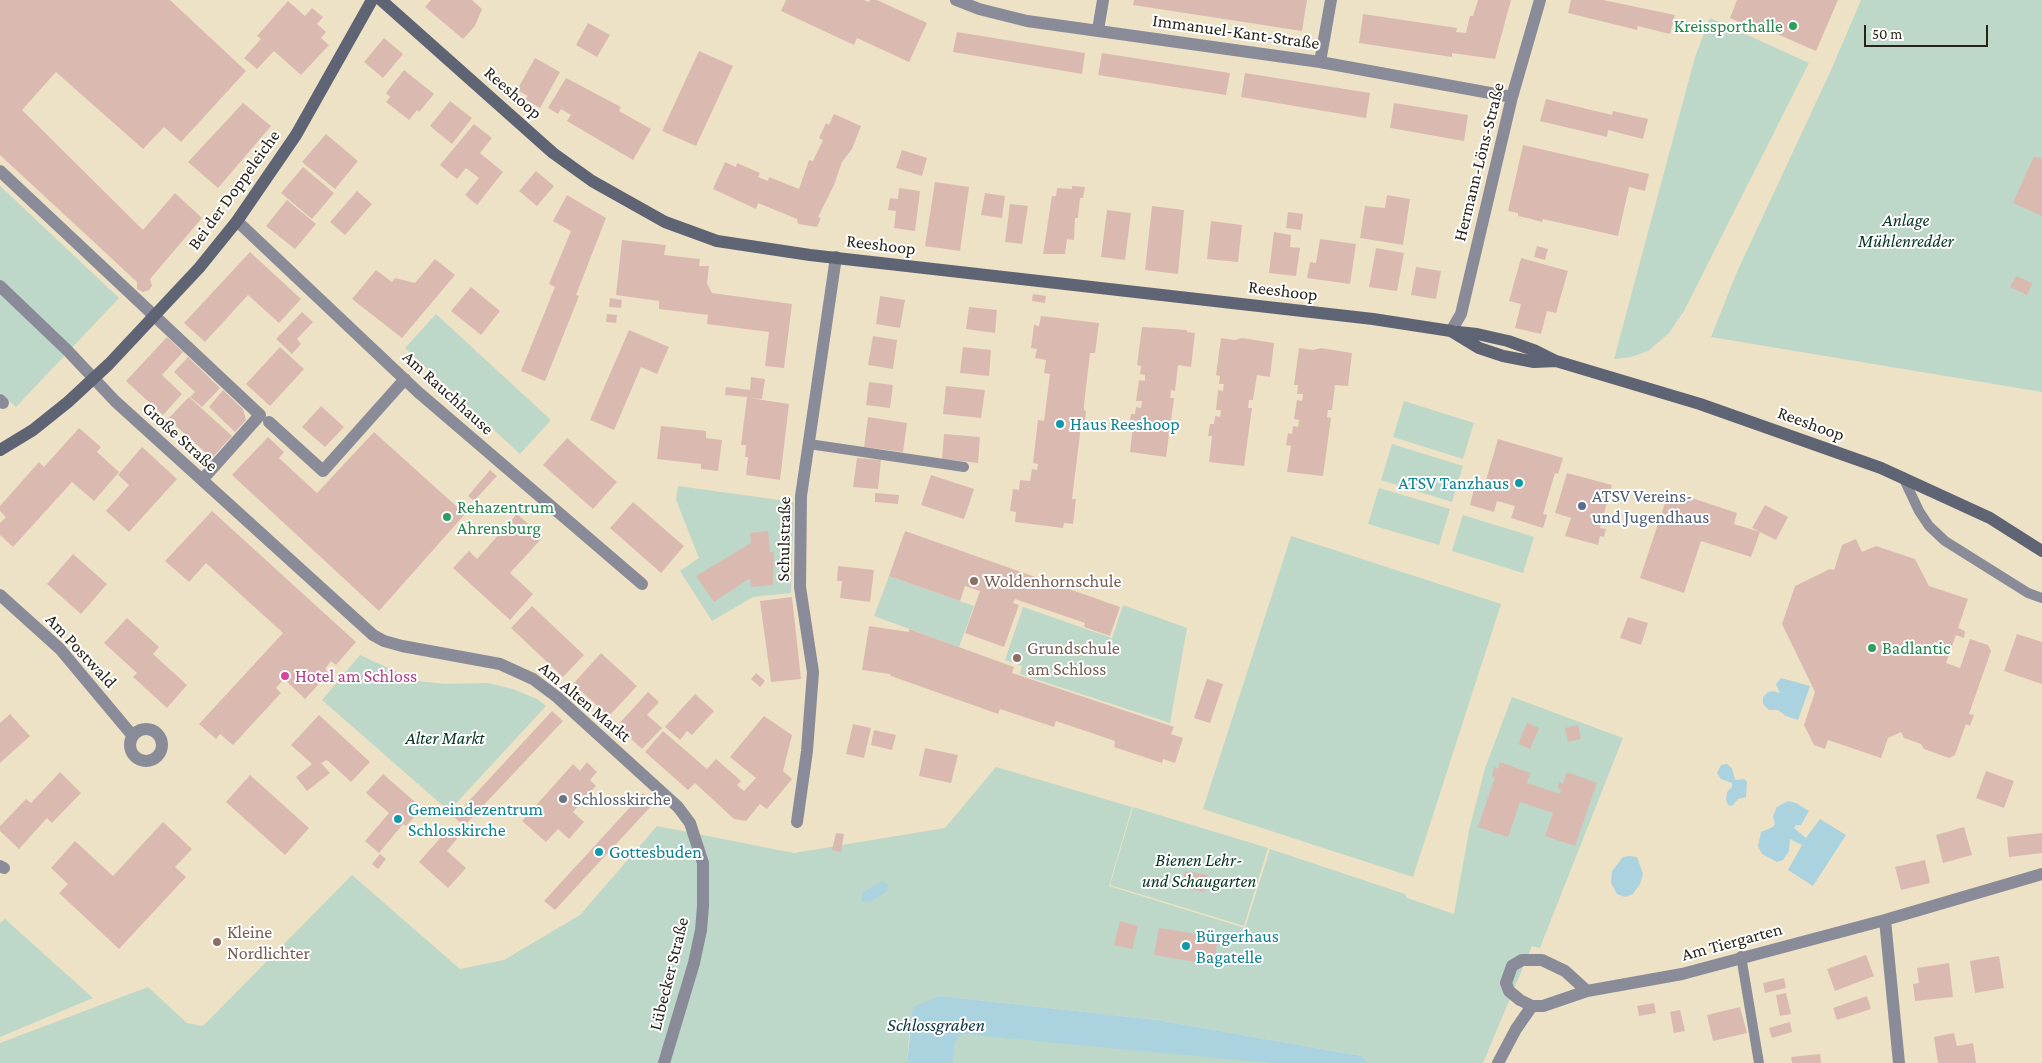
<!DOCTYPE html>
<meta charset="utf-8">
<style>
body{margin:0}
#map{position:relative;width:2042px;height:1063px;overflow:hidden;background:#eee2c6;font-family:"Crimson Pro",serif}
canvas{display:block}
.scale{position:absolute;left:1864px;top:25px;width:124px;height:22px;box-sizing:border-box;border:2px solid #282419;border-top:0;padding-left:6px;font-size:15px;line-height:18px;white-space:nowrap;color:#282419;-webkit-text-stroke:4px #fff;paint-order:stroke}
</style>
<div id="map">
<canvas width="2042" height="1063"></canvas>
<div class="scale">50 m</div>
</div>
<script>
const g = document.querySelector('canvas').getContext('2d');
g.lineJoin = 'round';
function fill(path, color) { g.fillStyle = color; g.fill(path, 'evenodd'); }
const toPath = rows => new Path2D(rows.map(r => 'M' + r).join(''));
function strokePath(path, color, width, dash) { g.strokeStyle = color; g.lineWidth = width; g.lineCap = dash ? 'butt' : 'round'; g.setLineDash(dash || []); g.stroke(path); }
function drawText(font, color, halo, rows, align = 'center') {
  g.font = font + ' "Crimson Pro",serif'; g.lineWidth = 4; g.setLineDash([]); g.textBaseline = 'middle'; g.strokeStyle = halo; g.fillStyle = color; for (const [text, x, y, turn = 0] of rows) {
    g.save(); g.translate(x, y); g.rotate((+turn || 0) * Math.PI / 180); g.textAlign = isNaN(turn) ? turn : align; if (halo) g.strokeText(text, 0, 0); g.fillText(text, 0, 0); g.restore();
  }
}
fill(toPath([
 [1861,0,2042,0,2042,392,1711,337,1736,274,1832,68],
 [1710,18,1809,63,1684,311,1669,333,1648,351,1632,357,1614,359,1695,57],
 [0,186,119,298,16,407,0,393],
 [436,314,551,420,520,454,405,348],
 [1404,401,1474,423,1463,459,1393,437],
 [1392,444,1463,466,1452,502,1381,480],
 [678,486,794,502,791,593,753,597,712,621,680,571,699,558,676,500],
 [1379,488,1450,509,1439,545,1368,524],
 [1463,515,1534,537,1523,573,1452,551],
 [1291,536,1501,604,1413,877,1203,809],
 [889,576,974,606,959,647,874,616],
 [1123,605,1187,628,1170,723,1020,674,1022,666,1005,660,1023,607,1112,638],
 [360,655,417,681,445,684,488,683,513,689,537,699,546,706,449,811,322,700],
 [1512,697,1623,738,1543,940,1540,948,1532,946,1483,1063,1368,1063,1362,1056,1157,1020,940,996,909,1035,907,1063,0,1063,0,1043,148,987,187,1023,203,1026,352,875,460,969,504,960,580,915,657,826,794,853,945,828,996,767,1132,807,1109,886,1245,928,1270,849,1405,894,1407,898,1454,914,1469,831,1485,768],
 [1133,807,1268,848,1244,926,1110,885],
 [5,919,93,998,0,1037,0,923],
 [962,1034,1160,1051,1270,1063,953,1063,955,1041]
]), '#bdd7c8');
fill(toPath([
 [1781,678,1810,686,1798,720,1786,716,1778,710,1769,710,1763,704,1763,697,1768,692,1773,691,1780,693,1776,684],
 [1727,764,1732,768,1735,780,1744,779,1747,782,1746,797,1738,799,1732,806,1728,805,1726,800,1727,792,1732,787,1732,783,1721,779,1717,773,1721,765],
 [1788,801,1796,803,1809,811,1801,825,1796,825,1794,828,1806,838,1820,819,1846,835,1813,886,1788,870,1802,845,1790,839,1789,851,1783,860,1777,862,1762,854,1758,846,1761,832,1773,827,1775,824,1773,816,1777,807],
 [1630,856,1637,857,1643,874,1640,884,1633,894,1625,897,1617,894,1611,883,1612,871,1623,857],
 [882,881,888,885,887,891,870,902,862,902,862,893],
 [940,996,1157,1020,1362,1056,1368,1063,1270,1063,962,1034,955,1042,953,1063,907,1063,913,1007]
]), '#aad2df');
fill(toPath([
 [0,0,170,0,246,71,181,142,164,127,143,149,56,72,22,110,143,230,175,193,202,218,150,279,152,286,149,290,143,292,137,289,137,282,0,155],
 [431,0,472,0,482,9,475,26,463,39,425,7],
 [786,0,864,0,869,2,870,0,877,0,927,23,909,62,857,38,854,45,781,11],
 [1134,0,1307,0,1302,31,1133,5],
 [1478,0,1511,0,1495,59,1452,53,1452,57,1359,43,1363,14,1457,28,1456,32,1466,33,1470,16,1473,16],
 [1571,0,1603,0,1675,15,1670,34,1638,26,1637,30,1568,13],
 [1737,0,1838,0,1816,51,1754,24,1752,28,1730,18],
 [288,1,305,16,312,8,323,17,317,24,326,32,321,38,329,45,301,75,274,51,257,69,244,58,261,39,257,36],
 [588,23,610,35,597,57,576,45],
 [957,32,1085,53,1082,74,953,52],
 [384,38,403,54,383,78,364,62],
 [699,51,733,66,696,146,662,131],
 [1102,53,1230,73,1226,95,1098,75],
 [535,58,560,72,540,108,525,99,528,96,517,90],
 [404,70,434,94,419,112,417,110,409,120,386,102,390,97,386,93],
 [1245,73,1370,93,1366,118,1241,97],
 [566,78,621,107,619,111,651,129,633,160,567,121,571,115,561,109,558,114,548,108],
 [1546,99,1612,115,1613,111,1648,119,1643,139,1608,130,1607,137,1540,121],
 [450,101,472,118,452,144,430,126],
 [243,103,271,126,218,188,188,162],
 [1394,103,1468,115,1464,141,1390,128],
 [834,114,861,126,852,149,842,162,834,185,818,217,821,218,817,227,798,224,797,219,758,203,756,209,713,189,725,162,736,167,737,163,760,173,758,177,768,181,769,177,799,189,809,160,813,161,823,140,819,138,826,123,829,125],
 [474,124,492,138,480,153,503,172,477,205,465,195,479,178,466,168,457,179,440,165],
 [326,134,358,161,335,189,302,162],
 [1523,145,1649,174,1645,191,1629,187,1618,236,1543,219,1542,222,1531,219,1518,216,1518,213,1508,211],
 [902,150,927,158,922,176,896,168],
 [2034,156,2042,159,2042,216,2013,203],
 [303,167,334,193,312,219,281,193],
 [536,171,554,186,537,206,519,191],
 [935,182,969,187,960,251,925,246],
 [1072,186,1085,187,1083,198,1080,198,1078,218,1075,218,1074,240,1067,239,1065,254,1043,254,1052,196,1056,196,1057,188,1072,189],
 [899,188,920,191,915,231,894,228,896,211,888,210,890,198,898,199],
 [357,191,372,204,345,235,330,222],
 [985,193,1005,196,1002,218,981,215],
 [567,195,606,218,576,295,579,296,545,381,521,371,555,287,549,284,571,231,553,221],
 [1387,195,1410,199,1403,245,1360,238,1365,206,1385,208],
 [287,200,316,224,295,249,266,226],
 [1010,204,1028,206,1022,244,1005,242],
 [1152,206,1184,210,1178,274,1145,270],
 [1107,210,1131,213,1125,260,1101,257],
 [1288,212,1303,214,1301,230,1286,228],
 [1211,221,1242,225,1238,262,1207,259],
 [1274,232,1291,235,1290,247,1300,248,1296,276,1269,273],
 [1320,239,1356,244,1350,284,1307,278,1310,262,1316,263],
 [622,240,666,245,664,255,700,259,699,266,709,266,707,283,712,293,792,304,784,368,765,366,769,332,707,324,708,315,659,309,659,301,616,295],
 [1537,246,1548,249,1545,260,1534,257],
 [1376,248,1404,253,1397,291,1369,287],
 [250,252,301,299,279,323,248,295,205,342,184,323],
 [1521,258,1568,271,1556,313,1547,311,1541,334,1515,328,1521,304,1509,301],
 [435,259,455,275,402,338,352,299,376,270,392,282,395,278,415,283],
 [1416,267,1441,271,1436,299,1411,295],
 [2016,276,2032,283,2027,295,2010,287],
 [471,287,500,311,481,335,451,311],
 [1033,294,1046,296,1045,303,1032,301],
 [880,296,905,300,900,328,876,324],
 [610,298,622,300,621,308,609,307],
 [969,307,997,310,995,333,966,329],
 [302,312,313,322,297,339,301,344,292,354,276,339],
 [607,314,617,315,616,323,606,322],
 [1041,316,1099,323,1095,353,1090,353,1084,405,1084,410,1086,411,1085,422,1083,421,1081,426,1072,499,1076,499,1073,524,1064,523,1063,528,1015,522,1016,512,1010,511,1013,489,1019,490,1020,480,1030,481,1032,469,1037,470,1038,464,1033,463,1038,420,1044,421,1050,374,1044,373,1046,360,1035,358,1037,349,1031,348,1034,325,1039,326],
 [1142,327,1187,330,1187,332,1195,333,1191,367,1178,365,1175,391,1171,390,1170,398,1174,398,1166,457,1130,452,1133,426,1129,426,1131,414,1135,414,1136,407,1141,408,1142,401,1136,401,1139,380,1145,381,1145,375,1140,374,1141,366,1137,365],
 [629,330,669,347,657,374,641,367,614,430,590,420],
 [873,336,897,340,893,369,868,365],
 [167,337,183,352,162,375,182,394,163,415,126,381],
 [1221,338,1235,340,1242,338,1274,343,1270,377,1257,375,1253,400,1249,400,1248,408,1252,408,1244,466,1209,462,1212,436,1208,436,1210,424,1214,424,1215,416,1220,417,1221,410,1216,410,1218,390,1223,391,1224,384,1219,384,1220,376,1216,375],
 [280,347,304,369,270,406,246,384],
 [963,347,991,350,989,376,960,373],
 [1299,348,1313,350,1321,348,1352,353,1348,386,1335,385,1332,410,1328,410,1327,417,1331,418,1323,476,1287,472,1291,446,1286,445,1288,433,1292,434,1293,426,1298,427,1299,420,1294,419,1297,400,1302,401,1303,394,1297,394,1298,385,1294,385],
 [188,357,220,388,202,407,190,397,195,392,174,372],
 [751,377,765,379,762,399,750,398,789,404,780,480,746,475,748,457,745,457,746,445,741,445,747,397,725,395,726,387,750,390],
 [869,382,893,385,890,408,866,405],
 [946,386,985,390,981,418,943,414],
 [223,390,243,409,246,420,235,432,209,407],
 [189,397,232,436,212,458,168,419],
 [321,406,344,427,325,447,302,427],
 [868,417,907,423,903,452,864,447],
 [661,426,706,431,706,438,722,440,718,471,701,469,701,464,657,459],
 [79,428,101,447,97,452,119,472,94,501,72,482,13,547,0,535,0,523,6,517,0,511,0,506,39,462,44,467],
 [374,432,465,514,379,611,232,475,268,437,284,452,279,458,317,493],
 [944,434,980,437,978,463,942,459],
 [567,438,617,482,593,509,543,465],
 [1498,439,1563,458,1558,474,1555,473,1543,514,1547,515,1543,528,1511,518,1515,506,1497,501,1494,512,1470,505,1475,485,1484,487],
 [142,447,177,479,129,532,106,511,129,485,118,475],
 [857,458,881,460,878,489,853,487],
 [490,470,497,476,474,501,468,496],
 [1567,473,1612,485,1600,528,1606,529,1604,537,1600,536,1598,545,1565,536,1571,518,1555,513],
 [931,475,974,489,964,519,921,505],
 [875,493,899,495,898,504,875,502],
 [1668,494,1690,501,1692,498,1737,513,1734,524,1760,532,1751,557,1701,541,1684,593,1640,578],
 [633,502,684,546,661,573,610,528],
 [1765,505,1788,517,1776,540,1752,528],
 [212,511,356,642,336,665,331,661,325,669,329,673,305,699,284,679,276,688,281,693,233,745,220,734,216,739,199,724,283,633,206,563,189,582,165,561],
 [517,514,543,537,510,573,533,594,510,620,453,568,469,551,477,559],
 [768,531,770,552,774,552,773,585,751,587,750,578,714,602,696,576,751,543,750,533],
 [905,531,1120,607,1110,636,1084,627,1085,623,1015,599,1013,603,1019,605,1004,647,965,633,980,591,965,586,960,601,889,576],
 [1856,539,1862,552,1876,546,1915,559,1929,586,1968,599,1958,628,1965,631,1964,638,1956,635,1946,663,1960,668,1970,639,1988,645,1991,651,1969,714,1974,715,1970,726,1966,724,1955,755,1949,758,1924,749,1921,744,1904,738,1901,732,1888,738,1881,758,1828,740,1825,749,1814,745,1804,725,1815,692,1782,624,1795,586,1830,569,1834,570,1842,545],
 [73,554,107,584,81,614,47,584],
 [838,566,874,570,870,602,840,598,842,581,837,581],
 [792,597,801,679,771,682,760,601],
 [532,606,584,655,563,677,511,628],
 [1628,617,1648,623,1641,645,1620,638],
 [127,618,159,647,153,654,187,685,167,708,133,677,137,673,104,643],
 [869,626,909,632,909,629,1014,667,1012,673,1174,727,1171,734,1183,738,1175,763,1163,759,1162,763,1114,747,1115,741,1056,721,1054,727,1000,709,998,714,891,676,890,674,862,670],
 [2017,634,2042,642,2042,684,2004,671],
 [601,653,637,686,609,716,573,684],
 [756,673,765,681,760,687,751,679],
 [1207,679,1223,684,1210,723,1194,718],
 [648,692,659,702,647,715,662,728,642,749,617,726],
 [695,694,714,711,692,735,687,731,680,740,665,727],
 [552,711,563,721,464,826,454,817],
 [10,714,30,736,0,763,0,723],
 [319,715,370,762,351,782,327,760,321,763,330,773,307,791,296,777,312,764,291,745],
 [764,716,792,735,783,771,792,779,767,809,760,804,746,821,734,819,695,783,688,790,645,752,663,731,707,769,716,759,741,781,737,785,744,791,756,778,730,757],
 [1527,723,1539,728,1530,749,1518,744],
 [853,724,871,728,864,758,846,754],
 [1578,725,1581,739,1568,742,1565,728],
 [874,730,896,735,892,750,871,745],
 [925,748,958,755,951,783,919,776],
 [587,762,597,772,590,780,596,786,573,812,584,822,569,839,558,829,546,842,522,821,573,764,580,771],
 [1500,762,1530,773,1527,783,1560,794,1561,790,1558,788,1559,782,1563,784,1567,772,1597,783,1575,846,1545,836,1553,813,1520,802,1508,837,1478,827,1495,777,1492,776,1494,767,1498,769],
 [1986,771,2014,781,2004,808,1976,798],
 [60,772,81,793,52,823,47,818,19,849,0,831,0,826,26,799,31,803],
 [383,774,422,808,406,826,403,824,379,853,365,841,389,813,366,793],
 [250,775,309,828,285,855,226,802],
 [643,793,654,803,555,910,544,901],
 [163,822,192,849,175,867,186,877,119,949,59,893,68,884,51,868,75,841,113,876],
 [450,827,460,835,447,851,466,868,448,888,419,862],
 [1964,827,1972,855,1943,863,1936,835],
 [836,833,844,834,841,852,832,850],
 [2042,833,2042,853,2009,857,2007,837],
 [380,854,386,859,378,869,372,864],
 [1925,860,1930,883,1901,890,1895,867],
 [1185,871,1208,875,1204,892,1181,887],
 [1120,921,1138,926,1132,949,1114,945],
 [1159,928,1218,937,1215,957,1209,957,1207,964,1154,955],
 [1866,955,1874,976,1835,991,1827,969],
 [1999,956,2004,988,1975,993,1970,961],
 [1949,963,1953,997,1915,1001,1913,984,1919,983,1917,968],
 [1784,978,1786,988,1765,993,1763,983],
 [1786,993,1791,1014,1780,1016,1776,995],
 [1867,996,1871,1009,1837,1020,1833,1008],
 [1654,1003,1656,1013,1639,1016,1637,1006],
 [1740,1007,1747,1033,1713,1041,1707,1015],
 [1680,1010,1685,1031,1674,1033,1670,1012],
 [1790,1022,1792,1032,1772,1038,1769,1028],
 [1954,1033,1957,1046,1973,1043,1976,1063,1938,1063,1934,1037],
 [1820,1054,1821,1063,1792,1063,1791,1057]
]), '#dabab0');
strokePath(toPath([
 [809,444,964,467],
 [1903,477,1919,511,1929,526,1945,541,2028,593,2042,598],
 [1741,956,1759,1063]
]), '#898c98', 10);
strokePath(toPath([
 [956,0,979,9,1027,21,1320,62,1512,97],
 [1098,30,1103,0],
 [1320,62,1331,0],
 [0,171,260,415,202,480],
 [237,221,418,392,642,584],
 [0,286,67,350,115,401,373,635,384,641,402,646,500,664,533,679,557,697,678,807,690,823,703,863,703,906,701,930,694,963,664,1063],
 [1451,331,1461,314,1512,97,1540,0],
 [0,400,3,403],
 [269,422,323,471,405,379],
 [0,595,60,649,132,735],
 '130 745a16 16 0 1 1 32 0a16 16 0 1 1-32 0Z',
 [797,822,807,751,813,672,800,587,801,496,836,257],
 [0,866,4,868],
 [1885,920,1899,1063],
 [1587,991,1565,971,1542,960,1522,960,1512,966,1506,983,1509,991,1520,1000,1532,1006,1543,1006,1587,991,1682,974,1885,920,2042,874],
 [1498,1063,1516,1029,1532,1006]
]), '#898c98', 12);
strokePath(toPath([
 [381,0,553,153,592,181,665,222,717,241,810,255,1373,319,1451,331,1479,348,1503,356,1534,362,1556,361],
 [1458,332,1477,334,1508,341,1536,351,1556,361,1700,404,1881,468,1990,518,2042,551],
 [0,450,33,430,68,402,109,364,199,268,237,221,296,135,372,0]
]), '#5e6474', 12);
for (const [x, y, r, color] of [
 [1793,26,5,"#2e9e5b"],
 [1060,424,5,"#0f9aa8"],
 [1519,483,5,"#0f9aa8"],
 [1582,506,5,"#5c6f8a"],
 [447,517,5,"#2e9e5b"],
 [974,581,5,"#8d6e63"],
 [1872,648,5,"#2e9e5b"],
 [1017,658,5,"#8d6e63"],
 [285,676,5,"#d1479c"],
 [563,799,5,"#6b7280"],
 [398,819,5,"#0f9aa8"],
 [599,852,5,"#0f9aa8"],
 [217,942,5,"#8d6e63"],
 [1186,946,5,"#0f9aa8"]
]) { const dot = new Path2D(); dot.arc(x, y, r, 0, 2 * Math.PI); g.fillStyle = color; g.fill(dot); strokePath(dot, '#fff', 2); }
drawText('18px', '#27864d', '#fff', [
 ["Kreissporthalle",1783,26,"right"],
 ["Rehazentrum",457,507],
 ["Ahrensburg",457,528],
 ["Badlantic",1882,648]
], 'left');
drawText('18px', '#282419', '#fff', [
 ["Immanuel-Kant-Straße",1236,32,8],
 ["Reeshoop",513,93,41],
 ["Hermann-Löns-Straße",1479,162,-76],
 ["Bei der Doppeleiche",234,190,-54],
 ["Reeshoop",881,245,7],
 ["Reeshoop",1283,291,7],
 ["Am Rauchhause",448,393,42],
 ["Reeshoop",1811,424,20],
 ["Große Straße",180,437,42],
 ["Schulstraße",784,539,-89],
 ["Am Postwald",81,651,47],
 ["Am Alten Markt",585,702,40],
 ["Am Tiergarten",1732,942,-15],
 ["Lübecker Straße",669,974,-76]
]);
drawText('italic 18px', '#04331f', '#fff', [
 ["Anlage",1906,220],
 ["Mühlenredder",1906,241],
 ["Alter Markt",445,738],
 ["Bienen Lehr-",1199,860],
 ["und Schaugarten",1199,881]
]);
drawText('18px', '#0d838f', '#fff', [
 ["Haus Reeshoop",1070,424],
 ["ATSV Tanzhaus",1509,483,"right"],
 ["Gemeindezentrum",408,809],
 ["Schlosskirche",408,830],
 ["Gottesbuden",609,852],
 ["Bürgerhaus",1196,936],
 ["Bagatelle",1196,957]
], 'left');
drawText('18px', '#4e5e75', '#fff', [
 ["ATSV Vereins-",1592,496],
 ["und Jugendhaus",1592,517]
], 'left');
drawText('18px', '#785e54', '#fff', [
 ["Woldenhornschule",984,581],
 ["Grundschule",1027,648],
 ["am Schloss",1027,669],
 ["Kleine",227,932],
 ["Nordlichter",227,953]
], 'left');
drawText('18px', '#b23c85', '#fff', [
 ["Hotel am Schloss",295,676]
], 'left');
drawText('18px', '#5b616d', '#fff', [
 ["Schlosskirche",573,799]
], 'left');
drawText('italic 19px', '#0d333e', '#fff', [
 ["Schlossgraben",936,1025]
]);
</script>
